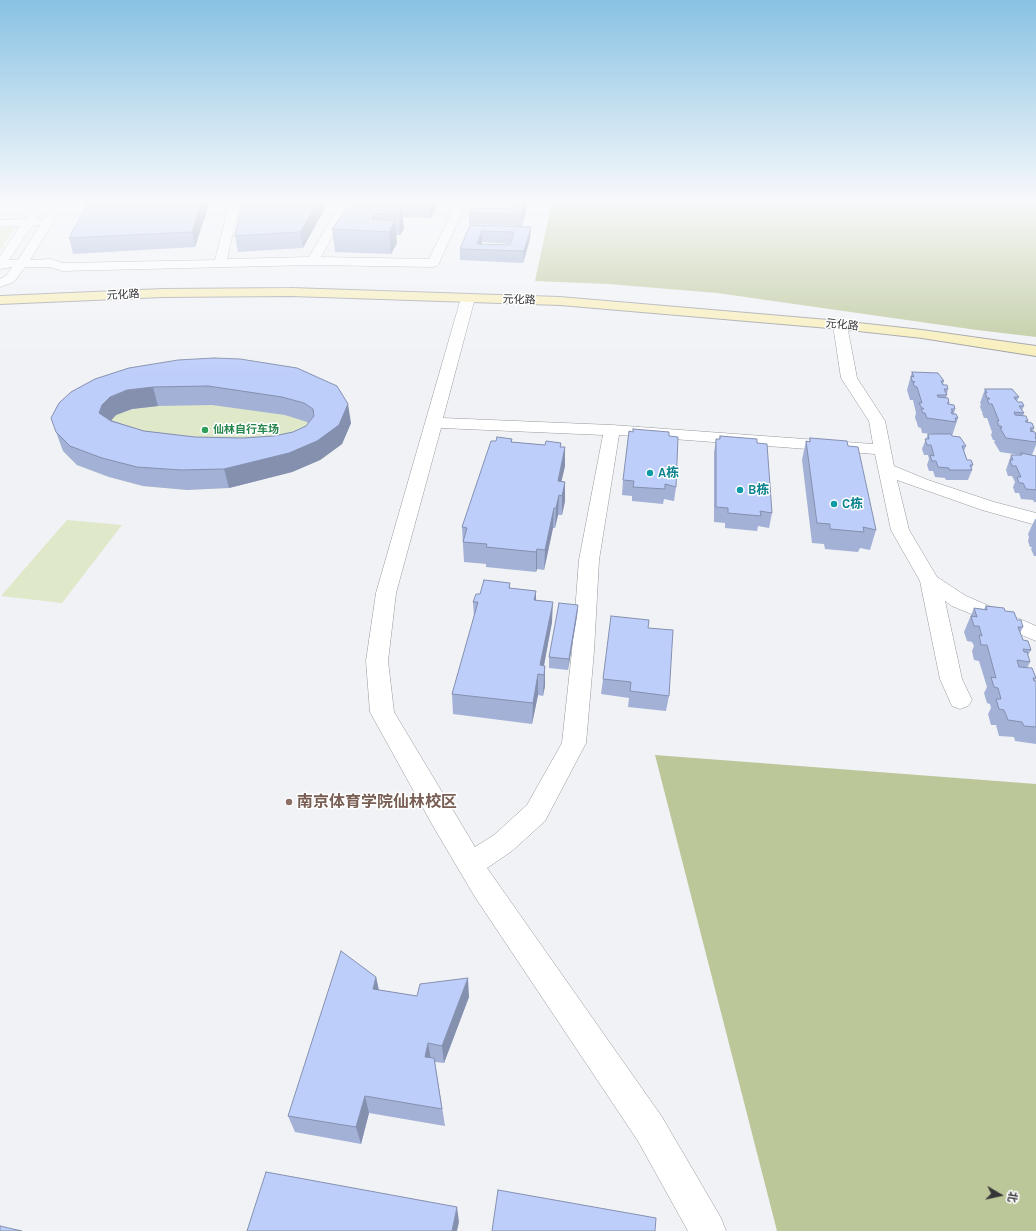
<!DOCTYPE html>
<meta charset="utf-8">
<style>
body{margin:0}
#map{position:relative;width:1036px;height:1231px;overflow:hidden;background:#f0f2f6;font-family:Karla,"Noto Sans SC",sans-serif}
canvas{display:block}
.north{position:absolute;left:980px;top:1175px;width:40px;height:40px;-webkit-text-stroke:3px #fff;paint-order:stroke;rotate:99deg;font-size:11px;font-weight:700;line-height:16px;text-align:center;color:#353537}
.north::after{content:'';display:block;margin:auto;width:14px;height:18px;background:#353537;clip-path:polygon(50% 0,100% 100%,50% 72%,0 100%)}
</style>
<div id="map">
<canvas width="1036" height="1231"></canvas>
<div class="north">北</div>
</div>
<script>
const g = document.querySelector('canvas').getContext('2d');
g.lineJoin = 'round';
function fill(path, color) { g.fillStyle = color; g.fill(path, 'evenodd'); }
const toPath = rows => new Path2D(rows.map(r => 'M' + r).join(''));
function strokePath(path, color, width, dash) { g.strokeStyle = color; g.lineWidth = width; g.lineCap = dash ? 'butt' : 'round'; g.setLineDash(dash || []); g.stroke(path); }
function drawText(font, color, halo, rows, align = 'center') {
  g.font = font + ' Karla,"Noto Sans SC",sans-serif'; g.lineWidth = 3; g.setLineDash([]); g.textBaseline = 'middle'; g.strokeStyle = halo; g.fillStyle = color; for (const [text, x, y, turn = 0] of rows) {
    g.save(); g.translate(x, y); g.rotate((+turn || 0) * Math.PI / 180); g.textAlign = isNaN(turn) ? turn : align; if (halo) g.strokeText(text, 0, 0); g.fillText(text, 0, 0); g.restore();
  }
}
fill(toPath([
 [0,227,15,227,0,251],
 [101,397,340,404,351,423,342,444,321,460,292,472,229,488,187,490,143,486,109,477,77,465,63,451,58,437],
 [67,520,122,525,62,603,1,596]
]), '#dfe8c9');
fill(toPath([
 [552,201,1036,201,1036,337,977,330,717,293,608,284,535,281],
 [655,755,1036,784,1036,1231,777,1231]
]), '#bbc799');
const street = toPath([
 [37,201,47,201,36,219,43,221,56,201,66,201,30,260,51,259,63,263,215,260,230,201,240,201,227,259,309,257,342,201,352,201,321,257,429,259,457,201,467,201,439,263,437,266,433,267,313,265,62,271,50,267,25,267,14,282,0,287,0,279,6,276,12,267,0,269,0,256,20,226,0,226,0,220,25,219,37,201],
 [40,225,18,260,9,260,32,226,40,225],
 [468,294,473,295,475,298,443,418,612,425,873,444,869,421,841,378,833,325,835,322,840,321,845,322,847,325,857,378,885,421,894,466,928,480,994,502,1036,513,1036,525,982,510,897,480,909,530,937,577,966,596,1036,626,1036,641,952,606,945,601,962,679,972,700,968,706,960,709,952,706,940,679,920,581,891,530,875,454,619,435,599,560,594,651,586,743,545,821,512,851,487,868,662,1117,721,1218,726,1231,688,1231,638,1141,475,897,433,826,370,712,366,661,376,593,461,298,463,295,468,294],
 [441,428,603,435,579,560,572,651,562,743,527,805,494,835,475,847,394,712,388,661,396,593,441,428]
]);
const secondary = toPath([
 [291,288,560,297,840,321,922,330,1036,346,1036,356,922,338,840,329,560,305,291,296,163,297,0,304,0,296,163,289,291,288]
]);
strokePath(street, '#97999d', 1);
strokePath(secondary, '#97999d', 2);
fill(street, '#fff');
fill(secondary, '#f9eeb6');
fill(toPath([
 [210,201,195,247,73,254,69,238],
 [329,201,303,248,238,252,235,236],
 [358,201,440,201,431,218,403,217,404,229,400,235,396,235,397,243,391,254,335,252,332,229,358,206],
 [479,201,528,201,522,226,469,224,469,213,511,209,512,204,479,203],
 [470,225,531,227,530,239,523,263,460,260,460,249],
 [482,242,510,244,510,245,482,244],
 [214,358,351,423,342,444,320,460,292,472,229,488,187,490,143,486,109,477,77,465,63,451,56,432],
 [212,405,285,415,307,422,308,423,306,426,293,432,274,436,242,438,195,437,144,431,111,420,116,415,132,409,158,406],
 [912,372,944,381,943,384,948,389,946,398,949,403,949,404,955,409,954,414,958,418,952,436,966,446,964,451,967,460,973,465,971,469,972,470,968,480,946,480,945,478,935,477,933,471,929,471,927,465,929,459,928,455,924,455,922,449,928,434,934,434,922,433,921,428,918,427,917,423,917,422,916,421,915,417,916,413,913,400,910,400,907,390],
 [985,389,1019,397,1017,401,1024,406,1022,410,1024,413,1023,416,1028,421,1028,423,1034,428,1033,432,1036,434,1036,445,1032,455,1036,456,1036,502,1034,502,1033,500,1021,499,1019,493,1015,493,1013,487,1015,482,1012,476,1008,476,1006,470,1011,455,1020,455,1000,452,994,442,995,440,993,440,991,435,992,432,987,418,984,418,982,413,983,412,982,412,980,407,981,404,980,403],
 [669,436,676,487,674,501,664,499,663,504,632,501,632,496,622,495,623,480],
 [720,436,757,443,772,513,769,528,758,526,757,531,725,528,725,523,714,522,714,453,716,439,719,439],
 [810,438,848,446,876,530,870,550,860,548,858,552,825,549,824,544,812,543,802,460,806,441,809,442],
 [512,439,512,442,545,445,561,443,561,447,565,447,565,466,561,481,565,482,565,501,562,515,558,515,555,528,553,528,544,570,537,569,536,572,486,567,486,564,464,562,462,527,496,441],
 [1035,519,1036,519,1036,556,1034,556,1031,549,1032,547,1030,547,1028,541,1029,537,1028,534],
 [510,583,510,588,536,591,536,600,552,622,544,666,545,666,545,686,543,696,538,695,532,724,453,714,452,694,474,617,473,602,480,594],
 [578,605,577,616,568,670,549,668,549,657],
 [986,606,1005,611,1017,620,1023,627,1020,633,1023,640,1031,650,1028,655,1030,662,1027,668,1036,678,1035,681,1036,681,1036,744,1015,741,1014,737,999,736,996,725,991,725,988,714,991,708,990,704,987,703,984,693,987,687,979,661,974,660,972,651,974,646,972,642,967,641,964,632,974,608,984,609],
 [648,628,669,696,666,711,628,707,629,698,601,694,603,679],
 [376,977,379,990,417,996,469,997,444,1063,435,1062,445,1126,369,1113,361,1144,295,1132,288,1116]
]), '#a3b1d7');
fill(toPath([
 [202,201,210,201,195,247,192,232],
 [319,201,329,201,303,248,300,232],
 [430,201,440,201,431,218],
 [525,201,528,201,522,226,522,214],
 [402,207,404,229,400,235,399,213],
 [375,214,376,231,372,219],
 [395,221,397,243,391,254,389,232],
 [531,227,530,239,523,263,524,251],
 [482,231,482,242,479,249,477,244],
 [153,387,158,406,132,409,116,415,108,424,99,413,102,405,110,397,127,390],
 [348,404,351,423,342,444,320,460,292,472,229,488,224,469],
 [565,447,565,466,557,501,558,481],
 [565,482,565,501,562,515,562,496],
 [559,495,558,515,555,528,556,508],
 [554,508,553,528,544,570,545,550],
 [537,549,537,569,536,572,536,552],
 [536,591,536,611,534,600],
 [553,602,552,622,542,675,540,665],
 [578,605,577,616,568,670,569,659],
 [545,666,545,686,543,696,544,675],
 [538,674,538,695,532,724,533,703],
 [376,977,380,996,373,989],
 [468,978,469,997,444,1063,442,1046],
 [428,1043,431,1061,425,1057],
 [365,1096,369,1113,361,1144,356,1127],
 [457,1207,459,1222,457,1231,452,1231]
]), '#8590af');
const building = toPath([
 [89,201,202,201,192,232,69,238,89,201],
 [243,201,319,201,300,232,235,236,243,201],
 [513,201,525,201,522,214,469,213,470,208,511,209,513,201],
 [349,205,402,207,399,213,375,214,372,219,395,221,389,232,332,229,349,205],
 [470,225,531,227,524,251,460,249,470,225],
 [482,231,514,232,510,245,477,244,482,231],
 [214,358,240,359,297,368,337,386,348,404,339,425,317,441,289,453,224,469,181,470,137,467,102,458,70,446,56,432,51,418,59,403,71,392,95,379,129,368,178,360,214,358],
 [208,386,282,397,304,403,313,409,314,416,306,426,293,432,274,436,242,438,195,437,144,431,111,421,99,413,102,405,110,397,127,390,153,387,208,386],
 [912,372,938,373,944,381,941,381,943,385,947,385,948,389,944,389,947,395,937,395,938,397,948,398,949,403,947,403,948,404,954,405,955,409,951,409,953,412,951,412,952,414,956,414,958,418,955,418,956,422,927,418,925,413,923,413,921,409,924,409,921,407,919,403,922,403,917,387,914,386,913,382,915,382,912,381,911,376,914,377,912,372],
 [985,389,1012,389,1019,397,1014,397,1015,399,1018,402,1022,402,1024,406,1019,406,1024,413,1014,412,1015,415,1026,416,1028,421,1025,421,1026,422,1032,423,1034,428,1030,428,1032,431,1030,431,1035,432,1036,437,1035,437,1036,439,1036,442,1006,438,1000,428,1002,428,1001,426,999,426,997,421,999,421,992,404,989,404,987,399,990,399,989,398,987,398,985,393,987,393,985,389],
 [633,429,669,432,669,436,678,437,676,487,665,484,665,489,633,487,634,481,623,480,629,431,633,432,633,429],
 [928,434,951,434,952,436,960,437,966,446,962,446,967,460,971,460,973,465,970,465,972,470,949,470,949,468,938,467,936,461,932,461,930,455,934,456,931,445,927,445,925,439,929,439,928,434],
 [720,436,757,439,757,443,767,444,772,513,760,511,761,516,728,513,728,508,716,507,716,439,720,439,720,436],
 [497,437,512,439,511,442,545,445,546,441,561,443,560,447,565,447,558,481,565,482,562,496,559,495,556,508,554,508,545,550,537,549,536,552,486,547,487,544,463,542,467,528,462,527,491,441,496,441,497,437],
 [810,438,847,441,848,446,858,447,876,530,863,527,864,532,830,529,830,524,817,523,806,441,810,442,810,438],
 [1021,453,1036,456,1036,490,1026,489,1023,483,1019,483,1017,477,1021,477,1016,466,1012,466,1010,460,1013,460,1011,455,1022,455,1021,453],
 [484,580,510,583,509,588,536,591,534,600,553,602,540,665,545,666,544,675,538,674,533,703,452,694,478,602,473,602,476,594,480,594,484,580],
 [559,603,578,605,569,659,549,657,559,603],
 [986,606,1004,608,1005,611,1014,612,1017,620,1021,620,1023,627,1018,627,1023,640,1028,641,1031,650,1023,649,1024,652,1027,652,1030,662,1017,660,1019,667,1032,668,1036,678,1033,678,1034,681,1036,681,1036,727,1024,726,1022,722,1008,720,1004,710,999,709,996,699,1001,699,998,688,994,687,991,677,996,678,987,645,981,645,979,635,982,636,979,626,974,626,971,616,977,617,974,608,987,610,986,606],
 [611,616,649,620,648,628,673,630,669,696,630,691,631,682,603,679,611,616],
 [341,951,376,977,373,989,417,996,420,984,468,978,442,1046,428,1043,425,1057,434,1058,442,1109,365,1096,356,1127,288,1116,341,951],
 [266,1172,457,1207,452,1231,247,1231,266,1172],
 [498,1190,656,1218,655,1231,492,1231,498,1190],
 [0,1226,22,1231,0,1231,0,1226]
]);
fill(building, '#becefa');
strokePath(building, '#8590af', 1);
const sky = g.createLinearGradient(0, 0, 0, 373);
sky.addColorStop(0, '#88c2e3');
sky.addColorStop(0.54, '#f8f9fb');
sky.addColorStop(1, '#f8f9fb00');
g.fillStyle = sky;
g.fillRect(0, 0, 1036, 373);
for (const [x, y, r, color] of [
 [205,430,4,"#2e9e5b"],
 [650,473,4,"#0f9aa8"],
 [740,490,4,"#0f9aa8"],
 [834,504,4,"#0f9aa8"],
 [289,802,4,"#8d6e63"]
]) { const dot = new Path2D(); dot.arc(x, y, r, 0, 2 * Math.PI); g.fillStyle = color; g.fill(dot); strokePath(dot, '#fff', 1.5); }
drawText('11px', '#353537', '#fff', [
 ["元化路",123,295,-3],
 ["元化路",519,300,2],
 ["元化路",842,325,6]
]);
drawText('bold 11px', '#27864d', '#fff', [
 ["仙林自行车场",213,430]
], 'left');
drawText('bold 13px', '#0d838f', '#fff', [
 ["A栋",658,473],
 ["B栋",748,490],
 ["C栋",842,504]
], 'left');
drawText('bold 16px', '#785e54', '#fff', [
 ["南京体育学院仙林校区",297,802]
], 'left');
</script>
